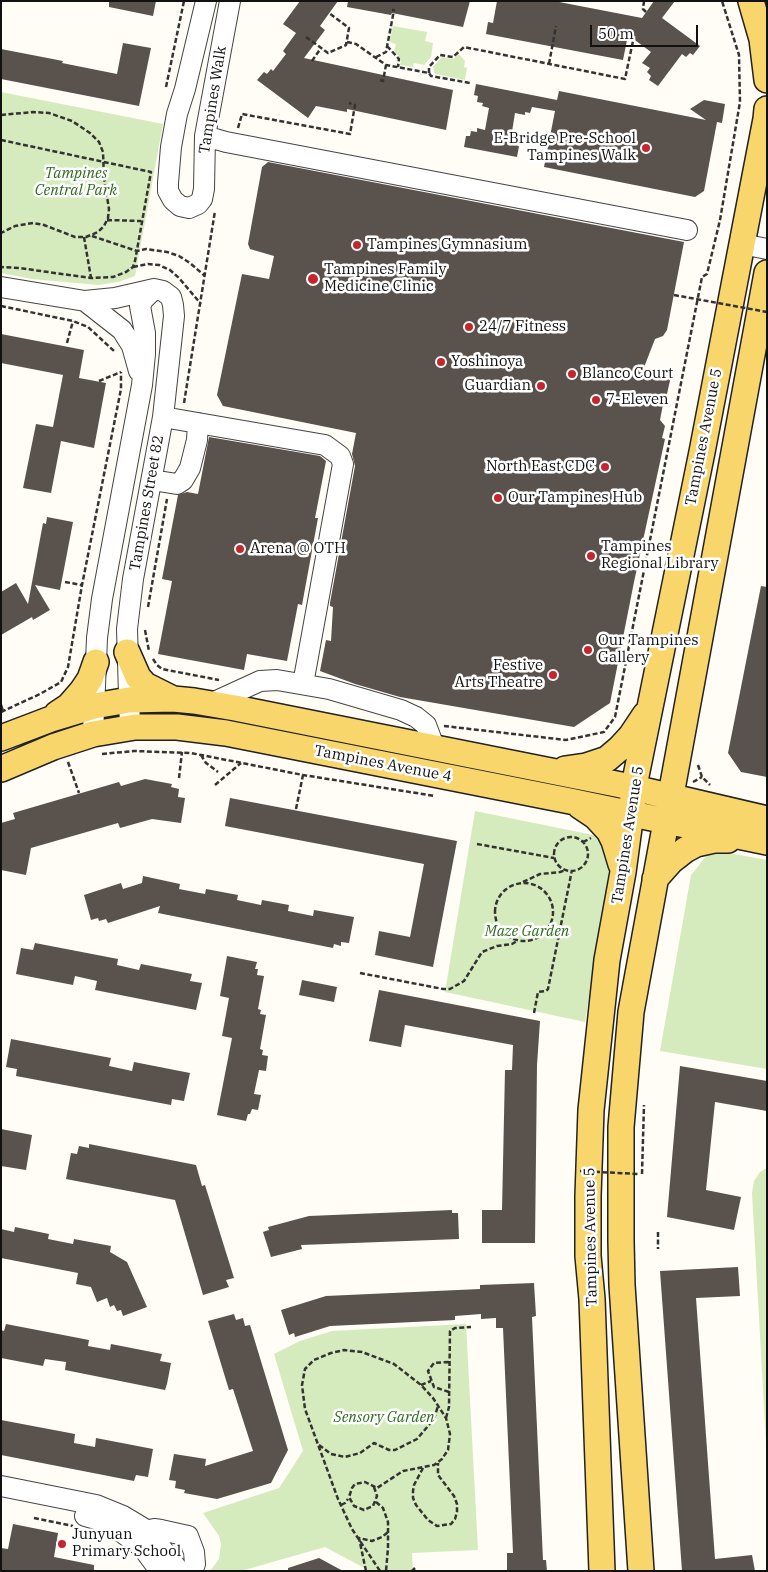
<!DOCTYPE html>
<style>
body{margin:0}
#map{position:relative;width:768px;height:1572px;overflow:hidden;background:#fffdf5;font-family:"IBM Plex Serif",serif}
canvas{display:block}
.frame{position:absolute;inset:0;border:2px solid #111;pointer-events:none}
.scale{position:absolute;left:590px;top:25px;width:108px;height:22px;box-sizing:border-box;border:2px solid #111;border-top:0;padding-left:6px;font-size:15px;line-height:18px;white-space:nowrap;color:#111;-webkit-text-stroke:4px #fff;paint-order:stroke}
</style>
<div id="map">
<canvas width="768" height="1572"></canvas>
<div class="frame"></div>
<div class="scale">50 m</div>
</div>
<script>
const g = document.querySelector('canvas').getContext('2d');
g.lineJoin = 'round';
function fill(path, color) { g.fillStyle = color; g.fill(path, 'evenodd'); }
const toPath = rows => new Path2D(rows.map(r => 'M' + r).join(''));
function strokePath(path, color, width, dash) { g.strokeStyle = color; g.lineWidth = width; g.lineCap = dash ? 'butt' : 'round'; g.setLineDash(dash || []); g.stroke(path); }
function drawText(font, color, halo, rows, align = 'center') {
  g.font = font + ' "IBM Plex Serif",serif'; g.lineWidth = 5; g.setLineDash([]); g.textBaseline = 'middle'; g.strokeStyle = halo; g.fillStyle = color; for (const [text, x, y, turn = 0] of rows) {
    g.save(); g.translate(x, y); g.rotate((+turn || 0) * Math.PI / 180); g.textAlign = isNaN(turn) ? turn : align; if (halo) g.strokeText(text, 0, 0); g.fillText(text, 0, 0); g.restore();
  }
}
fill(toPath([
 [393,26,427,32,425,41,433,43,431,57,424,65,414,63,413,67,400,65,401,59,394,51,396,44,389,42],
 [459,54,465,61,464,67,467,68,465,80,435,74,433,67,442,57,453,59],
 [1,92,163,124,135,276,118,282,98,285,32,279,1,273],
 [475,811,598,836,611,858,585,1022,445,992],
 [714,852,723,852,767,860,767,1069,660,1051,691,875,707,855],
 [767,1168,767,1460,752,1193,754,1181,760,1172],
 [466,1324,478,1550,412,1553,413,1571,370,1571,325,1547,241,1571,210,1571,219,1559,221,1544,219,1536,203,1513,279,1488,303,1451,274,1354,300,1341,332,1331]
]), '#d5ebbd');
fill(toPath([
 [109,1,156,1,153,16,109,7],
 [300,1,338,1,320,26,325,30,304,58,453,90,446,130,347,109,347,112,316,106,308,118,257,80,264,72,267,74,271,69,273,71,286,54,283,51,296,33,283,24],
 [348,1,470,1,463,27,392,13,391,15,347,7],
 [497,1,554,1,642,18,654,1,675,1,662,18,700,46,693,55,690,53,686,57,682,54,658,86,649,80,651,76,647,72,650,68,642,63,651,52,628,35,623,60,486,34,488,22,493,23],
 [123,43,151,48,139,106,1,79,1,49,63,61,62,63,117,74],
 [476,84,557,100,559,91,706,120,690,109,704,100,725,104,722,123,717,122,704,191,695,197,544,167,555,111,532,107,530,113,525,112,525,115,515,113,511,138,515,139,514,145,519,146,517,157,464,147,466,136,470,136,471,131,477,132,477,128,485,130,489,108,482,106,483,103,477,102,478,96,474,95],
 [268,162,684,242,667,330,663,336,655,339,643,370,671,376,667,394,665,394,660,420,665,426,662,438,665,439,634,582,610,703,574,727,400,697,355,684,320,671,326,640,331,641,333,607,330,606,330,603,355,466,352,454,356,433,223,406,217,395,242,274,269,279,274,256,250,249,248,244,262,167],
 [1,334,84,350,79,378,106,383,94,448,61,441,51,493,23,488,36,424,53,427,63,375,1,363],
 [209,437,320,456,326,461,315,518,318,518,302,605,298,604,287,661,247,654,244,670,158,654,172,581,162,579,178,495,187,492,198,494],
 [47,517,73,522,60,590,35,585,50,610,33,620,32,617,1,635,1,592,16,583,28,604,43,523,46,524],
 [761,586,767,587,767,777,741,772,728,753],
 [145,779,172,784,171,787,179,789,178,797,185,798,181,823,152,819,120,828,118,823,31,848,26,875,1,870,1,823,15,819,13,813,119,782,121,786],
 [230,798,457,841,433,967,375,955,379,931,410,937,424,864,225,826],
 [143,876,180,884,179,889,205,894,206,889,238,895,237,900,261,905,262,900,289,905,288,911,313,916,314,910,354,917,349,943,341,942,341,946,334,944,333,948,158,913,160,906,108,923,106,919,99,921,98,918,91,920,84,895,121,883,123,889,142,883],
 [35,943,118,959,117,965,139,970,141,964,192,974,190,981,202,983,196,1010,95,990,97,981,75,976,73,985,16,974,21,948,33,950],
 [227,956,257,962,255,969,258,969,257,975,264,976,258,1009,261,1010,260,1014,266,1015,260,1049,263,1050,262,1055,268,1056,266,1071,259,1070,254,1094,261,1095,258,1110,252,1109,250,1114,248,1114,246,1121,217,1115,232,1038,222,1036,229,998,220,996],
 [302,980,337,987,334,1002,299,995],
 [379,990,540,1021,537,1065,535,1243,482,1243,482,1210,502,1210,505,1070,512,1070,513,1045,405,1025,401,1047,369,1041],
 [11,1039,111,1058,109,1066,132,1071,134,1062,190,1073,184,1101,172,1099,171,1105,16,1076,17,1069,6,1067],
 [680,1066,767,1081,767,1111,715,1102,706,1190,741,1197,734,1230,667,1217],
 [1,1129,32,1135,26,1170,1,1166],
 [89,1144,196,1165,202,1186,205,1185,234,1278,226,1280,229,1287,203,1295,175,1200,66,1179,71,1153,77,1154,79,1146,89,1148],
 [452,1210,452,1213,458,1213,459,1239,301,1245,302,1249,271,1257,263,1232,269,1230,268,1227,309,1216],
 [15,1227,49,1234,48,1239,73,1244,74,1239,111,1246,110,1252,127,1262,147,1307,123,1316,121,1310,117,1311,114,1305,110,1307,107,1298,97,1302,91,1287,76,1284,78,1273,1,1258,1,1229,14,1232],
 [738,1267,740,1296,696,1298,715,1559,752,1555,755,1571,682,1571,660,1271],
 [534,1283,536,1316,532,1317,543,1560,546,1560,547,1571,507,1571,507,1553,513,1553,503,1328,496,1328,496,1318,481,1319,481,1314,455,1316,455,1320,330,1326,295,1337,294,1333,289,1335,281,1310,326,1296,480,1289,480,1285],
 [234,1314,236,1320,243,1318,245,1326,250,1325,288,1450,271,1483,217,1499,184,1493,185,1490,175,1488,176,1481,169,1480,174,1454,206,1459,205,1466,253,1451,233,1389,229,1390,208,1321],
 [6,1324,89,1340,88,1346,110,1350,111,1344,162,1354,160,1361,171,1363,167,1384,165,1390,65,1370,66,1362,45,1359,43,1366,1,1358,1,1330,4,1331],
 [1,1420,75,1434,74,1443,95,1447,96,1438,153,1449,148,1477,136,1475,134,1481,1,1455],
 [13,1524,58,1533,54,1557,94,1565,94,1571,1,1571,1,1548,8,1549],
 [319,1558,343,1571,288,1571,288,1568]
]), '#5a524d');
const minor = toPath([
 [206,1,185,89,177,114,171,147,168,183,168,191,173,200,180,206,189,208,198,204,202,199,204,189,205,136,230,1],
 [205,136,226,142,687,230],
 [742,244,767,249],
 [1,287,85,301,115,298,154,289,163,291,171,297,173,305,174,316,163,417,133,579,127,629,130,728],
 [85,301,122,330,132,346,139,371],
 [163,417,325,445,340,456,343,464,303,684],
 [152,480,177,484,183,480,190,468,197,440,198,423],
 [212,703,260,681,277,680,329,689,401,710,416,717,426,725,435,749],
 [93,734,97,638,102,599,142,385,145,354,145,333,140,306,143,300,154,289],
 [1,1486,96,1505,123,1516,148,1531,179,1571],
 [85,1516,99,1520,120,1531,143,1548,160,1571],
 [148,1531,154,1529,161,1530,188,1536,194,1552,195,1564,192,1571]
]);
const major = toPath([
 [751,1,762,39,767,80],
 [127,652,138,677,145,685,171,698],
 [57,714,69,706,82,691,90,679,96,662],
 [1,738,51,719,94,706,129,700,173,699,194,701,235,708,621,785,767,819],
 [1,769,53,747,93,734,135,727,177,727,226,733,570,801,767,842],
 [565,769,586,766,607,759,620,748,631,736,645,715],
 [580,806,595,816,609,831,614,841,621,864],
 [655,879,671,861,685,850,696,844,714,840,728,840],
 [602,1571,592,1299,588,1256,588,1196,591,1110,607,960,623,872,636,776,702,452,766,119,767,109],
 [641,1571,622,1285,621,1241,621,1127,631,1012,767,273]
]);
strokePath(minor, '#444', 22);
strokePath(major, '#222', 28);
strokePath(toPath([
 [644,1,643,9,646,12],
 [306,37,328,53,346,45,349,28,329,13],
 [347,42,356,44,386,65,429,73,431,76,470,83],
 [387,46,399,59,398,67],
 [376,57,386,52,394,10,392,10],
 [312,61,321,48],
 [549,64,556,26],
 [429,73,429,67,440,55,453,57,464,47,625,79,633,41],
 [380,80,383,81,386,65],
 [166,87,184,1],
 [1,115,33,112,49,113,72,121,90,133,99,142,103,152,104,178,109,209,108,218,104,226,98,232,86,237,75,237,44,225,33,223,15,226,1,233],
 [238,128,242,114,350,134,355,105,349,103],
 [1,140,151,172,135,261,133,267,126,272,113,277,91,278,19,268,1,267],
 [107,220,141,221],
 [92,236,137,251,146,249,167,252,179,256,190,263,205,276],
 [84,237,91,278],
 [133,267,148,264,159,265,170,270,179,278,201,304],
 [1,306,73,321,88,327,114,351],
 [67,343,73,321],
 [99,381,121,372],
 [184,403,215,211],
 [65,582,82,585],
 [148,607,167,499],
 [145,630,149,651],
 [153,659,157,665,162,669,219,680],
 [1,705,3,711],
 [1,712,40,694,61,682,68,667,82,585,121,389,121,372],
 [444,726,566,740,604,732,615,717,702,277,707,274,720,220,740,102,739,55,722,1],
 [102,754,134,751,191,753,303,775,435,796],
 [201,755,206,763,218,772],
 [68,762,79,793],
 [698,765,702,777,710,785],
 [179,778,182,752],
 [693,782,702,777],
 [215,785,241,763],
 [296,809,303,775],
 '554 854a17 17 0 1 1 34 0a17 17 0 1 1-34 0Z',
 [583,842,591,838],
 [477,844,554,858],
 [523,882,540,874,560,872,566,870],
 '495 912a29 29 0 1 1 58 0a29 29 0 1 1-58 0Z',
 [360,973,443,989,450,989,464,981,482,952,497,946,512,944,517,941],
 [534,1013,538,992,546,991,548,989,572,870],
 [642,1174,644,1105],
 [658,1232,658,1249],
 [421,1385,431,1381],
 [449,1392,434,1387,428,1371,434,1363,449,1362],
 [446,1418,449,1407,450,1331,455,1328,471,1327],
 [319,1445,331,1454,345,1457,360,1453,374,1443,389,1450,395,1450,417,1439,434,1419,438,1406],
 [423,1468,414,1485,413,1491,413,1498,416,1505,428,1520,437,1526,451,1524,455,1519,457,1512,457,1504,454,1496,438,1475,438,1463],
 [374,1487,377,1496,373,1506,364,1510,354,1506,349,1497,352,1488,355,1484,365,1482,377,1488,403,1471,434,1465,442,1459,448,1450,450,1434,446,1418,433,1398,421,1385,394,1364,362,1352,344,1350,331,1353,314,1360,305,1369,302,1385,305,1409,338,1499,352,1529,380,1571],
 [376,1502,383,1508,388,1522,388,1548,386,1571],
 [341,1505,345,1503,348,1499],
 [34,1518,73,1526],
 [366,1571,359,1538,372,1541,382,1537,388,1532],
 [412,1571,415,1568]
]), '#333', 2.5, [5, 2.5]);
strokePath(minor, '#fff', 20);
strokePath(major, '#f9d66b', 25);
strokePath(toPath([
 [674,295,767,312],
 [580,1171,639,1174]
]), '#333', 2.5, [5, 2.5]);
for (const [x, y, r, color] of [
 [646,148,5,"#c4262e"],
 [357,245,5,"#c4262e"],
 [313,279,6,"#c4262e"],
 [469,327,5,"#c4262e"],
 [441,362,5,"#c4262e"],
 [572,374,5,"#c4262e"],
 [541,386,5,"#c4262e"],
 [596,400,5,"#c4262e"],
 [605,467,5,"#c4262e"],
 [498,498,5,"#c4262e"],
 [240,549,5,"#c4262e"],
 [591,556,5,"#c4262e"],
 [588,650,5,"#c4262e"],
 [553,675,5,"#c4262e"],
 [62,1544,5,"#c4262e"]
]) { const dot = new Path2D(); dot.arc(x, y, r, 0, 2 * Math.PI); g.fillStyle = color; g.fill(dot); strokePath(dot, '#fff', 2); }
drawText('15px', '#111', '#fff', [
 ["Tampines Walk",213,100,-81],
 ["Tampines Avenue 5",704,437,-79],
 ["Tampines Street 82",147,503,-80],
 ["Tampines Avenue 4",383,764,11],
 ["Tampines Avenue 5",628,835,-81],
 ["Tampines Avenue 5",591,1237,-91]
]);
drawText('15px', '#111', '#fff', [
 ["E-Bridge Pre-School",636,139,"right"],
 ["Tampines Walk",636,156,"right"],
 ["Tampines Gymnasium",367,245],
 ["Tampines Family",324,270],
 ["Medicine Clinic",324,287],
 ["24/7 Fitness",479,327],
 ["Yoshinoya",451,362],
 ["Blanco Court",582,374],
 ["Guardian",531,386,"right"],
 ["7-Eleven",606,400],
 ["North East CDC",595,467,"right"],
 ["Our Tampines Hub",508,498],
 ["Tampines",601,547],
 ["Regional Library",601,564],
 ["Arena @ OTH",250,549],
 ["Our Tampines",598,641],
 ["Gallery",598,658],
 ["Festive",543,666,"right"],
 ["Arts Theatre",543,683,"right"],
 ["Junyuan",72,1535],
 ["Primary School",72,1552]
], 'left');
drawText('italic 15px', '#2f6b1f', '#fff', [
 ["Tampines",76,174],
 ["Central Park",76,191],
 ["Maze Garden",527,932],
 ["Sensory Garden",384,1418]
]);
</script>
